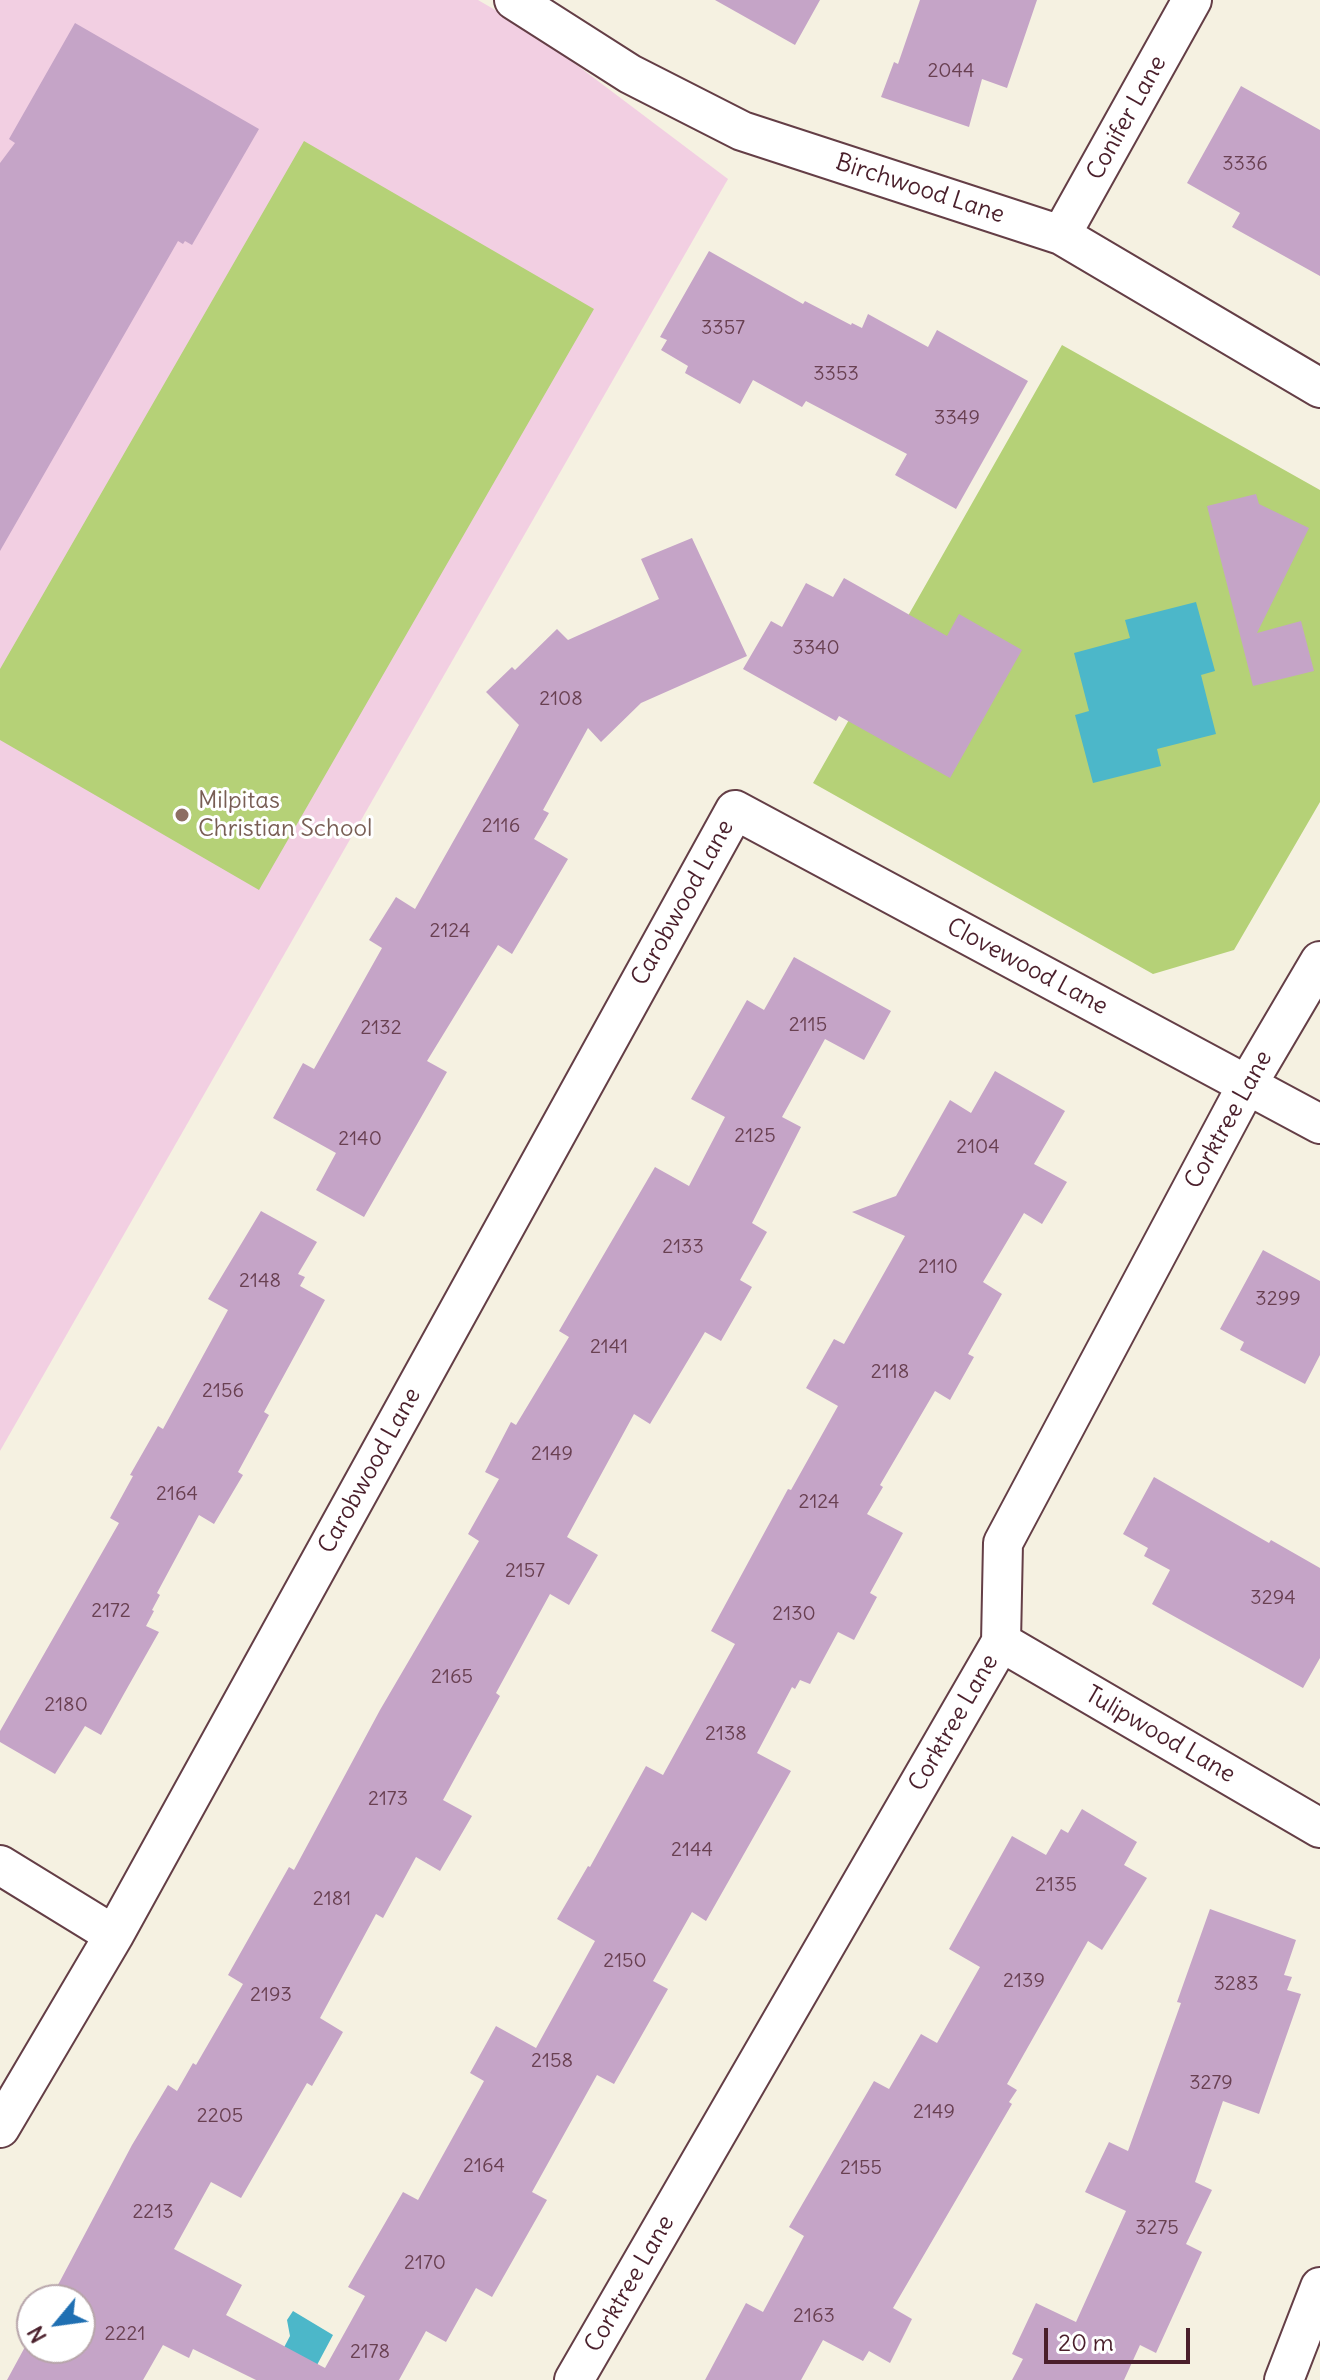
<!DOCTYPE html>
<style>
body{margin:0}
#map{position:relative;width:1320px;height:2380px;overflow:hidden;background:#f5f1e1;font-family:Delius,sans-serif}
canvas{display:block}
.north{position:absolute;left:16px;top:2284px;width:80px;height:80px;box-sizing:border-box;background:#fff;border:2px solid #b7a5aa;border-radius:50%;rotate:241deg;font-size:22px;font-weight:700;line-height:32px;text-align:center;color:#4a1f2b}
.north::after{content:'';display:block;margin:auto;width:28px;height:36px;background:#1f6fb2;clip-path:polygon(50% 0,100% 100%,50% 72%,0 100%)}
.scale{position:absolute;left:1044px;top:2328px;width:146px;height:36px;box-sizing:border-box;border:4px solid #4a1f2b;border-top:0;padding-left:10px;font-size:24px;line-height:28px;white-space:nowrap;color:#4a1f2b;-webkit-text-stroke:6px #fff;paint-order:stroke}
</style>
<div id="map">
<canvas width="1320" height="2380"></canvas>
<div class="north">N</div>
<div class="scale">20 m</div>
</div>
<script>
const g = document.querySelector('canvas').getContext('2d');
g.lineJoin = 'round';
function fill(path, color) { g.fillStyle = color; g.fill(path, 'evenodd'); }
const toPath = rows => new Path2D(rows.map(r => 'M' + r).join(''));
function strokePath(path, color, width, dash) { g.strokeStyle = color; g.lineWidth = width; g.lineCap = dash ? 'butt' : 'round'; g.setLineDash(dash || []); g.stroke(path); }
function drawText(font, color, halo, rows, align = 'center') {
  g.font = font + ' Delius,sans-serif'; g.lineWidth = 6; g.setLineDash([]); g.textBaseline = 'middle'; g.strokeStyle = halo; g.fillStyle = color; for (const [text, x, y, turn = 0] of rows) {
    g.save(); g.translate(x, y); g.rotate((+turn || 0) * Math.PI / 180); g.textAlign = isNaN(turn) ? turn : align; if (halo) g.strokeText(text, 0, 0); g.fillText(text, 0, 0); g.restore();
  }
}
fill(toPath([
 [0,0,478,0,533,32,728,179,0,1451]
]), '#f2cfe2');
fill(toPath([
 [304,141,594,309,259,890,0,740,0,669],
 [1062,345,1320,490,1320,802,1234,950,1153,974,813,783]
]), '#b5d177');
fill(toPath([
 [1196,602,1215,671,1201,675,1216,734,1157,749,1161,766,1093,783,1075,715,1089,711,1074,653,1130,638,1125,620],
 [293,2311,333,2335,309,2380,269,2376,290,2336,287,2320]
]), '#4cb7c9');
fill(toPath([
 [715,0,820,0,795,45],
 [920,0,1037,0,1007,88,982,79,969,127,881,97,894,62,898,64],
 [75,23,259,129,192,245,185,241,183,244,178,241,0,551,0,163,15,143,9,139],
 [1241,86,1320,130,1320,276,1232,227,1240,213,1187,183],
 [709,251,803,304,805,301,851,325,852,323,862,328,868,314,928,347,937,330,1028,381,956,509,895,475,907,454,806,401,802,407,753,380,740,404,685,373,688,366,661,350,667,340,660,337],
 [1256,494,1259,504,1309,528,1257,633,1301,621,1314,671,1253,686,1207,506],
 [692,538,747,656,641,703,601,742,588,728,543,810,549,813,534,839,568,859,512,954,498,945,427,1061,447,1072,364,1217,316,1190,336,1153,273,1118,303,1063,314,1069,382,948,369,940,396,897,415,909,519,725,486,692,512,667,515,670,557,629,568,640,659,599,641,559],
 [844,578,947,636,959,614,1022,650,950,778,839,716,836,721,743,669,771,621,782,627,806,583,833,597],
 [794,957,891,1011,864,1060,825,1039,782,1117,801,1127,752,1223,767,1232,740,1280,752,1287,721,1341,705,1332,650,1424,634,1414,567,1537,598,1555,569,1605,550,1594,496,1693,500,1696,443,1800,472,1816,440,1871,416,1857,383,1918,376,1914,320,2018,343,2032,312,2086,307,2083,241,2198,211,2182,174,2249,242,2285,226,2315,325,2368,365,2296,348,2287,403,2192,418,2200,484,2081,470,2073,496,2026,536,2048,595,1941,557,1919,588,1866,590,1867,646,1766,663,1775,735,1644,711,1631,788,1489,791,1490,838,1406,806,1388,834,1339,844,1344,905,1236,852,1212,896,1196,950,1100,971,1113,995,1071,1065,1111,1034,1164,1067,1182,1042,1224,1024,1213,983,1282,1002,1294,968,1354,974,1357,950,1400,935,1391,880,1485,883,1487,867,1514,903,1533,870,1593,877,1597,854,1640,838,1632,810,1684,800,1680,795,1689,792,1687,757,1753,791,1771,706,1921,692,1912,653,1981,668,1989,614,2084,597,2075,532,2192,547,2200,492,2297,476,2288,446,2342,426,2331,399,2380,256,2380,193,2349,189,2358,163,2345,143,2380,7,2380,32,2334,32,2348,80,2348,80,2300,50,2300,132,2145,168,2085,177,2091,193,2063,196,2065,243,1984,228,1975,289,1867,294,1870,380,1710,479,1541,468,1534,499,1479,485,1472,511,1422,516,1425,569,1337,559,1331,655,1167,689,1186,725,1117,691,1099,747,1000,764,1010],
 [261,1211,317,1242,298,1274,305,1277,300,1286,325,1300,264,1412,269,1415,238,1472,243,1475,214,1524,199,1515,157,1593,160,1595,152,1610,154,1611,146,1626,159,1632,125,1692,101,1735,85,1726,55,1774,0,1742,0,1731,119,1523,110,1518,133,1476,130,1475,158,1426,163,1429,228,1310,208,1299],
 [1263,1250,1320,1281,1320,1355,1305,1384,1240,1350,1244,1342,1220,1329],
 [1154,1477,1269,1543,1271,1540,1320,1568,1320,1658,1303,1688,1152,1604,1170,1570,1144,1556,1148,1548,1123,1534],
 [1082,1809,1137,1842,1124,1865,1147,1878,1102,1950,1088,1941,1007,2084,1017,2090,1009,2102,1012,2104,893,2308,912,2319,890,2363,869,2351,863,2361,823,2340,801,2380,705,2380,746,2303,763,2312,804,2236,789,2227,874,2081,889,2089,921,2034,937,2043,980,1967,949,1949,1012,1836,1046,1855,1061,1829,1068,1833],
 [1210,1909,1296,1940,1284,1975,1292,1977,1287,1990,1301,1994,1259,2114,1223,2101,1195,2182,1212,2190,1186,2244,1202,2252,1156,2353,1140,2345,1124,2380,1012,2380,1023,2359,1012,2354,1036,2303,1076,2322,1126,2211,1085,2192,1109,2142,1128,2151,1181,2003,1177,2002]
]), '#c5a4c7');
const street = toPath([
 [514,0,630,74,742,131,1061,235,1320,388],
 [1061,235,1192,0],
 [1001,1642,1320,1828],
 [0,1865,114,1935],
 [0,2128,114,1935,735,810,1320,1124],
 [574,2380,1001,1642,1003,1543,1247,1085,1320,961],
 [1284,2380,1320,2287]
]);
strokePath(street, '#643e46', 42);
strokePath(street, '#fff', 38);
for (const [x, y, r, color] of [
 [182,815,8,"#8d6e63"]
]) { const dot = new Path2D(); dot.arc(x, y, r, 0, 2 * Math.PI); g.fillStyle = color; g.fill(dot); strokePath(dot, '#fff', 3); }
drawText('20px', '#694052', null, [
 ["2044",951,71],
 ["3336",1245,164],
 ["3357",723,328],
 ["3353",836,374],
 ["3349",957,418],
 ["3340",816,648],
 ["2108",561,699],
 ["2116",501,826],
 ["2124",450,931],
 ["2115",808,1025],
 ["2132",381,1028],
 ["2125",755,1136],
 ["2140",360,1139],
 ["2104",978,1147],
 ["2133",683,1247],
 ["2110",938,1267],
 ["2148",260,1281],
 ["3299",1278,1299],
 ["2141",609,1347],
 ["2118",890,1372],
 ["2156",223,1391],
 ["2149",552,1454],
 ["2164",177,1494],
 ["2124",819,1502],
 ["2157",525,1571],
 ["3294",1273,1598],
 ["2172",111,1611],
 ["2130",794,1614],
 ["2165",452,1677],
 ["2180",66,1705],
 ["2138",726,1734],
 ["2173",388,1799],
 ["2144",692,1850],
 ["2135",1056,1885],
 ["2181",332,1899],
 ["2150",625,1961],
 ["2139",1024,1981],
 ["3283",1236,1984],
 ["2193",271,1995],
 ["2158",552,2061],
 ["3279",1211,2083],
 ["2149",934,2112],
 ["2205",220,2116],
 ["2164",484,2166],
 ["2155",861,2168],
 ["2213",153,2212],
 ["3275",1157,2228],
 ["2170",425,2263],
 ["2163",814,2316],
 ["2221",125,2334],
 ["2178",370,2352]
]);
drawText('24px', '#4a1f2b', '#fff', [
 ["Conifer Lane",1127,118,-61],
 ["Birchwood Lane",920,189,18],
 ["Carobwood Lane",683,903,-61],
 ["Clovewood Lane",1027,967,28],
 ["Corktree Lane",1229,1120,-61],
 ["Carobwood Lane",370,1471,-61],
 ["Corktree Lane",954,1723,-60],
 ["Tulipwood Lane",1160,1735,30],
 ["Corktree Lane",630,2284,-60]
]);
drawText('24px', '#785e54', '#fff', [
 ["Milpitas",198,801],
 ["Christian School",198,829]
], 'left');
</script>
